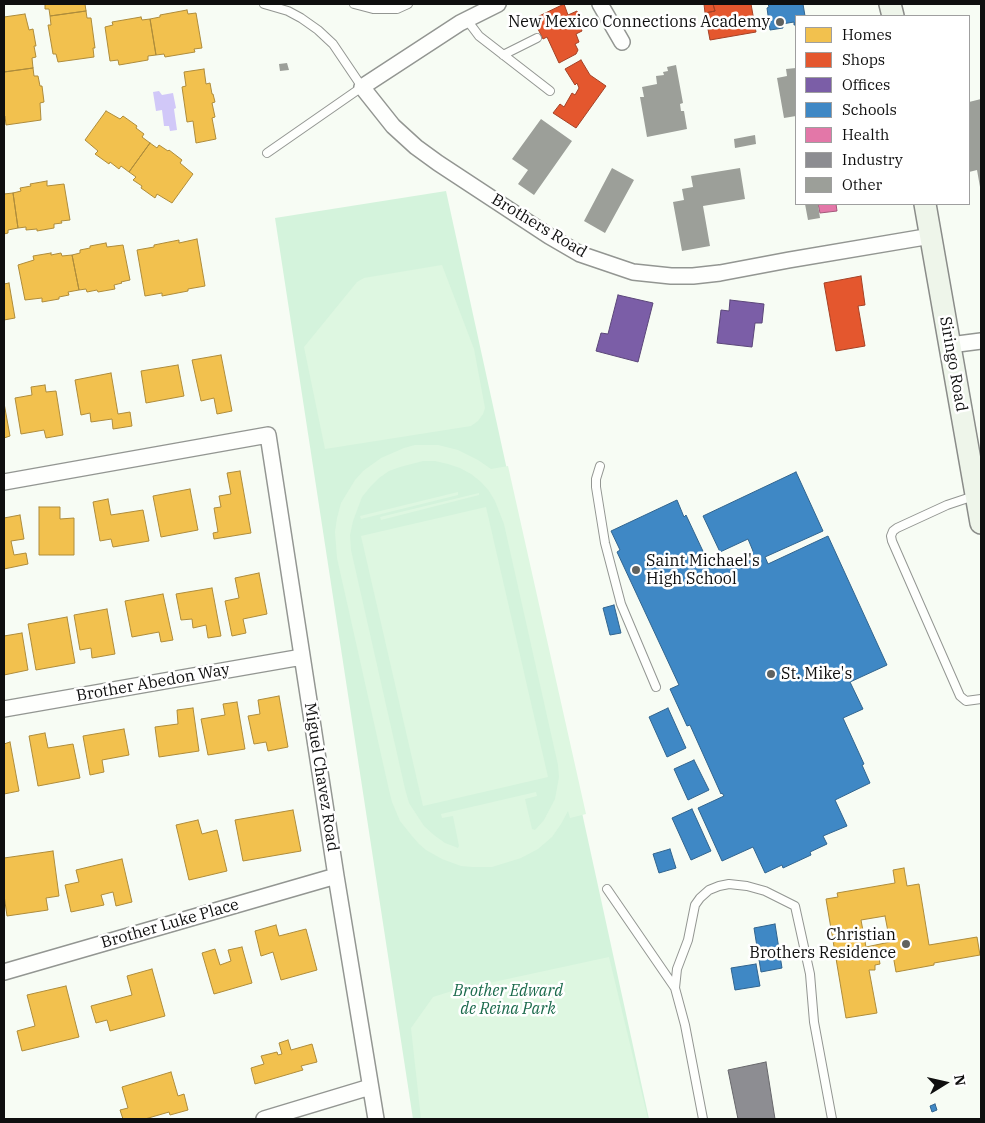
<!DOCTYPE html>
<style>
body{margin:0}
#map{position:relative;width:985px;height:1123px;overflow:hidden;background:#f7fcf4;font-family:"IBM Plex Serif",serif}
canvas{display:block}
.frame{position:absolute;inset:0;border:5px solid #0f0f0f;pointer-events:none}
.legend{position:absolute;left:795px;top:15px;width:175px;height:190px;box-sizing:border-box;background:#fff;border:1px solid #9f9f9f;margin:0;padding:6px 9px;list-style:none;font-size:15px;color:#0f0f0f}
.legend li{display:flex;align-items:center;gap:10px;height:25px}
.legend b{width:25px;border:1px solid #9f9f9f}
.north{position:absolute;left:920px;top:1058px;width:50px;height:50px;-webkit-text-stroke:4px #fff;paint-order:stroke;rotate:80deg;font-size:14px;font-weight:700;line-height:20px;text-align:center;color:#0f0f0f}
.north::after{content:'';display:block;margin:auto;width:18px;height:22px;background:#0f0f0f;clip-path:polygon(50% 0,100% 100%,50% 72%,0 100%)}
</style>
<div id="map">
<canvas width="985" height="1123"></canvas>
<div class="frame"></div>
<ul class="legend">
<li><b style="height:14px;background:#f2c14e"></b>Homes</li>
<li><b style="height:14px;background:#e4572e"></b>Shops</li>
<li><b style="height:14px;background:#7b5ea7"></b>Offices</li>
<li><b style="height:14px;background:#3f88c5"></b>Schools</li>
<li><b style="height:14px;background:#e377a8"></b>Health</li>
<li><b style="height:14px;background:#8d8d92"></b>Industry</li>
<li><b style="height:14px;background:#9c9f99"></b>Other</li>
</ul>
<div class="north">N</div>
</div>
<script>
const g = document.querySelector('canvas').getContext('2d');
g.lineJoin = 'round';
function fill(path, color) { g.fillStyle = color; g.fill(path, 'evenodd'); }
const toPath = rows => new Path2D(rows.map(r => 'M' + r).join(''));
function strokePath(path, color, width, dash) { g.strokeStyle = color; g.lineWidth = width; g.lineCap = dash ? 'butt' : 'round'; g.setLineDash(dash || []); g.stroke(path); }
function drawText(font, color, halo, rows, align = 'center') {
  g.font = font + ' "IBM Plex Serif",serif'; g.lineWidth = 5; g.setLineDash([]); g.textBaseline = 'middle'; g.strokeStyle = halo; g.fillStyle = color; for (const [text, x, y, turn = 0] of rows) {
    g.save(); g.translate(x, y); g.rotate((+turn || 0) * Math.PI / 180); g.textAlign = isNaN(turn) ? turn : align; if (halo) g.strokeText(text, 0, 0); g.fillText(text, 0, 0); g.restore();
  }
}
fill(toPath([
 [446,191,649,1119,413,1119,275,218]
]), '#d4f3dc');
fill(toPath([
 [442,265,474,349,485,408,483,414,478,421,471,426,325,449,304,347,357,282,364,278],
 [415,445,438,445,458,450,478,460,491,469,508,466,586,814,570,818,568,811,561,824,552,837,538,849,521,858,492,867,473,867,461,866,442,859,426,850,419,844,412,836,400,821,392,802,389,790,337,558,335,532,337,518,341,503,355,480,363,471,381,458,404,448],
 [423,461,435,461,448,464,460,468,471,474,481,482,489,491,495,501,504,524,558,765,559,777,555,799,544,820,535,830,532,829,525,799,537,796,536,792,441,814,442,818,453,816,459,846,458,848,445,843,434,835,424,826,409,803,405,789,351,550,350,535,353,521,362,497,371,486,379,478,389,471,400,467],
 [458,492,458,495,361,519,360,516],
 [479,493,479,495,381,520,380,517],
 [486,507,548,777,423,806,361,536],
 [609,957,648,1119,421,1119,411,1028,433,997,452,991]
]), '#def7e1');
fill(toPath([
 [159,91,162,95,173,93,176,108,174,109,177,130,170,131,169,126,164,126,162,110,156,111,153,92]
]), '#d1c8f8');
const homes = toPath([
 [45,4,85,4,86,11,50,16,49,9,45,9,45,4],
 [187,10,188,14,196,13,202,48,194,49,195,52,165,57,164,54,156,55,150,19,160,17,160,15,187,10],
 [86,11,87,18,91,18,95,48,93,48,94,57,58,62,56,54,53,54,48,25,51,25,50,16,86,11],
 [25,14,29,30,33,29,36,46,34,46,36,57,32,58,33,68,4,72,4,17,25,14],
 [141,17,142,20,150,19,156,55,148,56,148,60,119,65,118,60,110,61,105,27,113,25,112,22,141,17],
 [33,68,34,76,38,76,40,86,42,86,44,102,40,103,41,120,6,125,5,116,4,117,4,72,33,68],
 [204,69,206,84,210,83,212,94,213,94,215,102,212,103,215,117,212,118,216,139,196,143,193,121,187,122,182,87,186,86,184,72,204,69],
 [106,111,120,119,123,116,137,126,136,128,144,134,142,137,150,143,129,172,121,166,119,169,110,162,109,164,95,154,98,151,85,140,106,111],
 [150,143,157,148,159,145,168,151,169,150,182,160,180,163,193,174,172,203,157,194,155,198,141,188,142,186,133,180,136,177,129,172,150,143],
 [47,181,47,186,64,184,70,220,61,221,62,223,54,224,54,228,37,231,37,229,26,230,26,227,18,228,13,193,21,191,20,188,31,186,30,184,47,181],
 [13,193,18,228,8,230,8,233,4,234,4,194,13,193],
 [197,239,205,286,188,289,188,291,162,296,162,293,145,296,137,250,154,247,154,245,179,240,179,243,197,239],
 [106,243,107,247,123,245,130,280,121,282,122,283,114,285,115,289,98,292,97,290,87,292,86,289,79,290,72,255,80,253,80,250,90,248,90,246,106,243],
 [51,253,51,255,61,253,62,256,72,255,79,290,68,292,69,295,59,297,59,299,42,302,42,298,25,300,18,265,34,260,33,256,51,253],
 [9,283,15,318,4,320,4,284,9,283],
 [221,355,232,411,217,414,214,398,201,401,192,360,221,355],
 [178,365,184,396,146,403,141,371,178,365],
 [111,373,118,414,130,412,132,426,113,429,112,419,91,422,90,413,81,415,75,380,111,373],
 [45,385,46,392,56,391,63,435,46,438,44,430,21,434,15,398,32,395,31,387,45,385],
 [4,403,10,436,4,438,4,403],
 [240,471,251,533,214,539,213,533,218,532,214,508,221,507,219,496,231,494,227,473,240,471],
 [190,489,198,530,161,537,153,496,190,489],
 [108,499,111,515,143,510,149,541,113,547,111,539,100,541,93,502,108,499],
 [39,507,60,507,60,519,74,518,74,555,39,555,39,507],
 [20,515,24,539,11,541,14,555,26,553,28,564,4,569,4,518,20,515],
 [259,573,267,614,243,619,246,633,232,636,225,601,239,598,235,578,259,573],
 [212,588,221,636,208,638,206,625,193,628,192,619,181,620,176,594,212,588],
 [163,594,173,640,161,642,159,632,132,637,125,601,163,594],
 [107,609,115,654,92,658,91,648,80,650,74,615,107,609],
 [67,617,75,663,36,670,28,624,67,617],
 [22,633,28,670,4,675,4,636,22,633],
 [279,696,288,747,268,751,266,742,254,744,248,716,260,714,258,700,279,696],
 [237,702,245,749,208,755,201,719,225,715,223,704,237,702],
 [193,708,199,751,159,757,155,727,178,724,177,710,193,708],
 [124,729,129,755,102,760,104,772,90,775,83,736,124,729],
 [45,733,48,748,73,744,80,778,38,786,29,736,45,733],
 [10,742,19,791,4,794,4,744,10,742],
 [293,810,301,851,243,861,235,820,293,810],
 [198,820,202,834,217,830,227,871,189,880,176,825,198,820],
 [53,851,59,896,46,898,48,910,7,916,4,895,4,858,53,851],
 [122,859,132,902,116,906,113,892,101,895,104,905,71,912,65,885,79,882,76,870,122,859],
 [904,868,907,886,919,884,929,945,977,937,980,955,934,963,934,965,896,972,893,955,879,958,880,964,875,965,875,970,869,970,877,1013,846,1018,826,899,838,897,837,893,895,883,893,870,904,868],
 [885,916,890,942,866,947,861,920,885,916],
 [276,925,279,936,306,929,317,970,281,980,273,952,261,956,255,931,276,925],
 [242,947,252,983,214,994,202,953,215,949,220,965,231,961,228,950,242,947],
 [152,969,165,1016,110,1031,107,1020,96,1023,91,1006,132,995,127,976,152,969],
 [66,986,79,1037,22,1051,17,1031,35,1026,27,995,66,986],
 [288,1040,291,1050,312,1044,317,1062,301,1066,303,1070,255,1084,251,1068,264,1064,261,1056,277,1052,278,1055,282,1054,279,1043,288,1040],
 [171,1072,178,1096,184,1094,188,1110,170,1115,169,1112,145,1119,123,1119,120,1110,128,1108,122,1087,171,1072]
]);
fill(homes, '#f2c14e');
strokePath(homes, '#ae8c3b', 1);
const shops = toPath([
 [564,4,568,15,577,11,581,20,578,21,582,31,576,34,579,42,575,44,578,50,576,54,559,63,547,37,543,39,533,19,564,4],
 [704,4,713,4,715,11,705,13,704,4],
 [713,4,751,4,756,32,710,40,705,13,715,11,713,4],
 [581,60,590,75,606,86,576,128,553,113,560,104,564,107,572,93,575,95,579,88,577,83,575,85,565,69,581,60],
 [861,276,865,305,858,306,865,346,836,351,824,283,861,276]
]);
fill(shops, '#e4572e');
strokePath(shops, '#a44125', 1);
const offices = toPath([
 [618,295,653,303,638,362,596,351,601,333,608,334,618,295],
 [730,300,764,304,762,323,755,323,752,347,717,343,721,310,729,311,730,300]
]);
fill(offices, '#7b5ea7');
strokePath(offices, '#5b4679', 1);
const schools = toPath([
 [768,4,803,4,805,16,796,16,796,25,794,25,794,22,782,24,783,28,770,30,767,8,769,7,768,4],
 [796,472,823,531,765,557,768,564,828,536,887,665,850,682,863,709,843,718,864,764,862,765,870,783,835,800,847,826,823,836,827,844,810,852,811,855,783,868,782,865,765,873,753,847,722,861,698,808,724,796,722,793,721,794,690,725,687,726,670,689,679,685,617,552,620,550,611,531,677,500,684,517,686,515,709,564,713,562,716,568,753,551,748,539,720,552,703,516,796,472],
 [614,605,621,633,610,635,603,608,614,605],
 [668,708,686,748,667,757,649,717,668,708],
 [694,760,709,790,688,800,674,769,694,760],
 [692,809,711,851,691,860,672,818,692,809],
 [670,849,676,868,659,873,653,854,670,849],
 [775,924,782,968,761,972,754,928,775,924],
 [756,964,760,986,735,990,731,968,756,964],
 [935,1104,937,1110,932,1112,930,1106,935,1104]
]);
fill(schools, '#3f88c5');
strokePath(schools, '#31648e', 1);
const health = toPath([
 [818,204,836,204,837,211,820,213,818,204]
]);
fill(health, '#e377a8');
strokePath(health, '#a3587a', 1);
const industry = toPath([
 [766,1062,775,1119,738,1119,728,1070,766,1062]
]);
fill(industry, '#8d8d92');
strokePath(industry, '#67676b', 1);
fill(toPath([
 [287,63,289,70,280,71,279,64],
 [676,65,683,103,680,104,681,111,684,111,687,129,647,137,640,97,644,97,642,87,657,84,656,76,664,75,663,72,668,71,667,67],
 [796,68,796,116,784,118,777,78,787,76,786,69],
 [981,99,981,187,980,187,977,170,969,172,969,102],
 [541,119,572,141,534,195,518,184,528,170,512,159],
 [755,135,756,144,735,148,734,139],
 [612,168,634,180,605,233,584,221],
 [740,168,745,199,703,206,710,246,682,251,673,202,684,200,682,189,693,187,691,176],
 [805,204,818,204,820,218,808,220]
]), '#9c9f99');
const lane = toPath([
 [264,4,288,11,301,18,318,30,333,44,362,87,267,153],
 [354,4,373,9,397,9,408,4],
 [467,20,479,36,550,91],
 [503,55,537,38],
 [600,466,596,479,596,487,605,543,621,604,656,687],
 [974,496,947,505,897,528,893,531,891,536,892,541,960,696,966,701,981,699],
 [607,889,675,988],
 [703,1119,685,1025,675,988,677,969,688,940,695,905,700,898,709,890,719,886,729,884,747,886,765,891,795,906,810,974,814,1022,832,1119]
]);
const street = toPath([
 [498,4,460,23,362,87,393,126,416,147,438,163,549,236,580,254,633,272,671,276,693,276,720,273,789,260,931,236],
 [600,4,622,42],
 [950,345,981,341],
 [4,482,268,435,336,876,376,1119],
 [4,709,302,657],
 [4,972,336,876],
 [264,1119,370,1087]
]);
const secondary = toPath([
 [890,4,893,16],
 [925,204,981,523]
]);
strokePath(lane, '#939692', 10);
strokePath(street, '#939692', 18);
strokePath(secondary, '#8a8c89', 24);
strokePath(lane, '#fefffd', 8);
strokePath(street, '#fefffd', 15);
strokePath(secondary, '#eef5ea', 21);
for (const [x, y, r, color] of [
 [780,22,5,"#60625f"],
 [636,570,5,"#60625f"],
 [771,674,5,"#60625f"],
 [906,944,5,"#60625f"]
]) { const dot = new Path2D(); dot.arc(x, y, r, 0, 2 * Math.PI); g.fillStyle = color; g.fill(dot); strokePath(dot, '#fff', 2); }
drawText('16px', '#0f0f0f', '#fff', [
 ["New Mexico Connections Academy",770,22],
 ["Saint Michael's",646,561,"left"],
 ["High School",646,579,"left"],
 ["St. Mike's",781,674,"left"],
 ["Christian",896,935],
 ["Brothers Residence",896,953]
], 'right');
drawText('16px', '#0f0f0f', '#fff', [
 ["Brothers Road",539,226,31],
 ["Siringo Road",953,364,80],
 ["Brother Abedon Way",153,683,-10],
 ["Miguel Chavez Road",321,777,81],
 ["Brother Luke Place",170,924,-16]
]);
drawText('italic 16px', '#1b6a4c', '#fff', [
 ["Brother Edward",508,991],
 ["de Reina Park",508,1009]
]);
</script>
